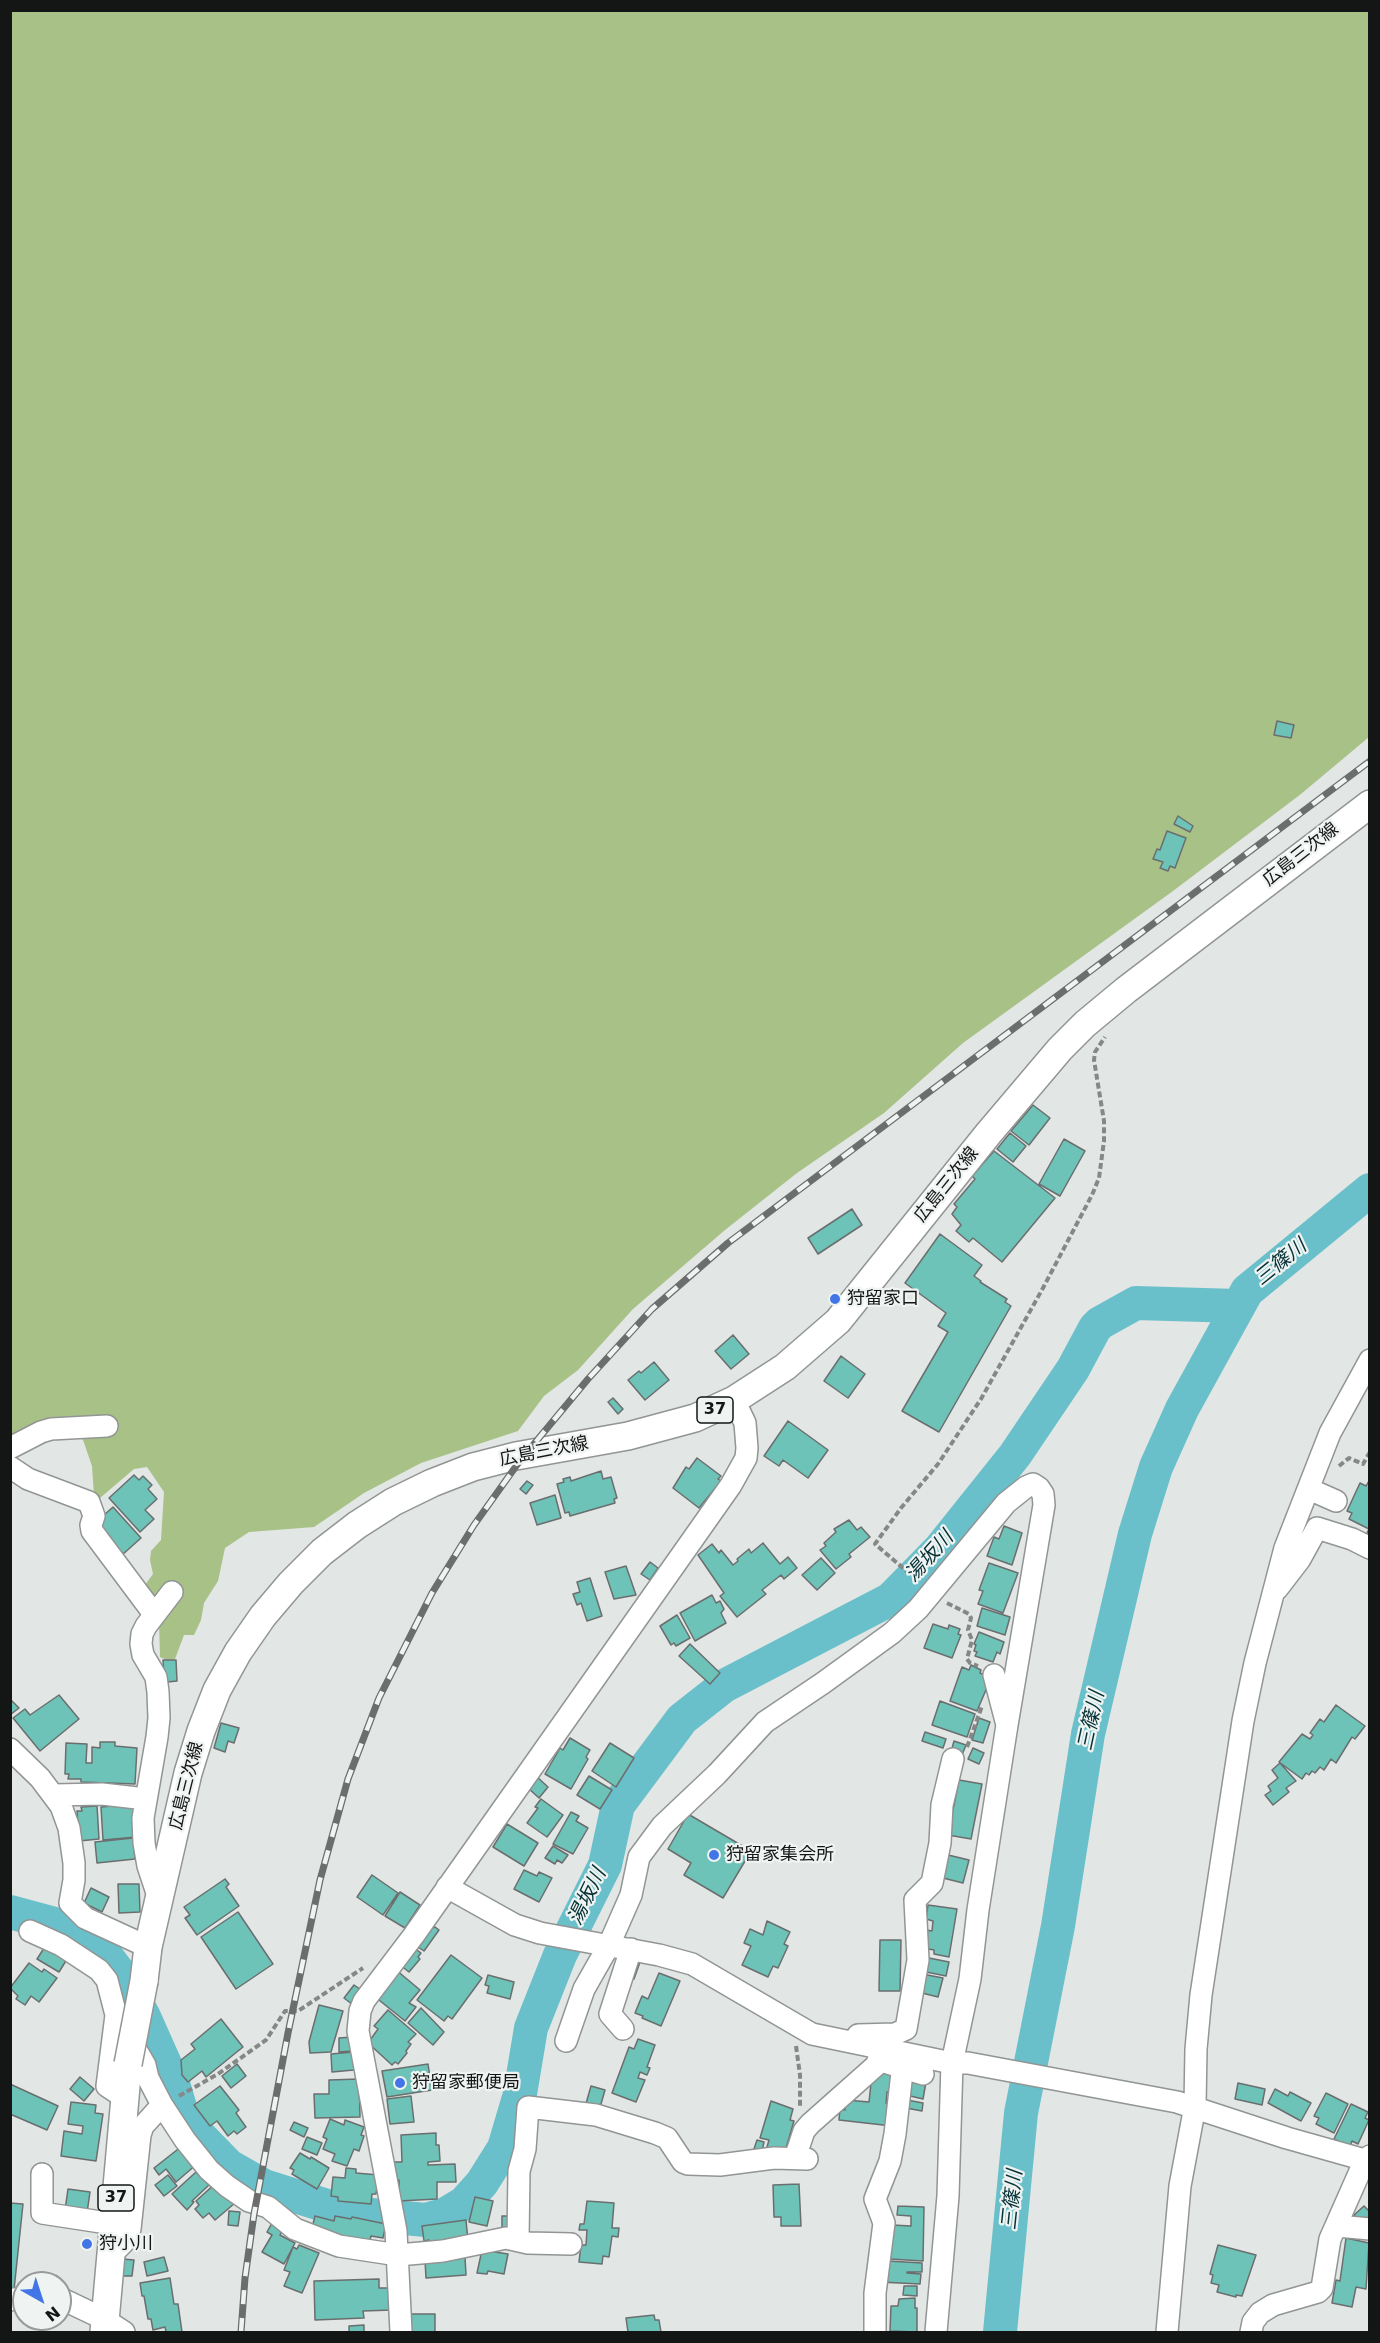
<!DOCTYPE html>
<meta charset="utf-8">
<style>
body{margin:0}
#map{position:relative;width:1380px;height:2343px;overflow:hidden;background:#e2e6e4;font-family:"DejaVu Sans",sans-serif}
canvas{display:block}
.frame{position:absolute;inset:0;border:12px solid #141615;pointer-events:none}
.north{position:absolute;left:12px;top:2271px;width:60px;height:60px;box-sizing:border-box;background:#eff3f1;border:2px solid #979b99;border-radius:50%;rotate:141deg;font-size:16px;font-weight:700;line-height:24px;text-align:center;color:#141615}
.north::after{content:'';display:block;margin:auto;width:21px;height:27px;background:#4276e7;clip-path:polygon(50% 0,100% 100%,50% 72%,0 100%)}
</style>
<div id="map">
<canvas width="1380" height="2343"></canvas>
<div class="frame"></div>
<div class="north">N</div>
</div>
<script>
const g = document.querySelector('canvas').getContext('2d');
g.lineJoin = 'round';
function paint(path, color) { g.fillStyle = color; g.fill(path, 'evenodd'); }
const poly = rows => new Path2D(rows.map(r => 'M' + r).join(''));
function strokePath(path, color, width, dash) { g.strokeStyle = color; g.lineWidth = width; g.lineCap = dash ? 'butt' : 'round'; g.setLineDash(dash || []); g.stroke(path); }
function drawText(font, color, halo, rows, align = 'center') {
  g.font = font + ' "DejaVu Sans","Noto Sans JP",sans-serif'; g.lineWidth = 4.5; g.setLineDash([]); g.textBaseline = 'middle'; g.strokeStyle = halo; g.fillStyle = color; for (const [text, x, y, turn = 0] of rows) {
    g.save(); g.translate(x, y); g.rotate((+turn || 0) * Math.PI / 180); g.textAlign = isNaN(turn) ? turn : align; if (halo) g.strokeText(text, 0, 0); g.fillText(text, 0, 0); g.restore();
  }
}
paint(poly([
 [11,11,1369,11,1369,737,1301,794,1173,891,963,1043,884,1113,797,1173,725,1230,633,1309,578,1370,544,1396,518,1431,421,1463,364,1493,314,1527,249,1532,225,1548,218,1581,204,1603,201,1620,194,1635,184,1635,175,1659,167,1660,160,1657,159,1620,145,1585,153,1574,150,1560,151,1551,161,1540,164,1492,147,1467,134,1469,100,1498,94,1495,92,1466,82,1437,11,1441]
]), '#a8c187');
strokePath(poly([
 [10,1912,58,1925,107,1957,125,1981,144,2017,172,2080,181,2111,190,2126,229,2166,264,2186,349,2213,426,2220,444,2215,464,2203,482,2183,504,2148,520,2094,531,2028,560,1955,605,1865,618,1805,682,1719,724,1686,891,1599,939,1550,1015,1455,1073,1369,1095,1328,1100,1323,1136,1303,1237,1306],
 [1000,2332,1021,2113,1058,1926,1088,1734,1135,1534,1156,1467,1182,1409,1247,1291,1370,1190]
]), '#6ac0ca', 34);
const building = poly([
 [1277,721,1294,725,1291,738,1274,735,1277,721],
 [1178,816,1193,826,1190,832,1174,824,1178,816],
 [1167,831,1186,838,1175,868,1170,866,1168,871,1160,868,1163,862,1153,859,1157,849,1160,850,1167,831],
 [1033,1105,1050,1118,1029,1145,1011,1131,1033,1105],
 [1010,1133,1026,1146,1013,1162,997,1149,1010,1133],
 [1064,1139,1085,1151,1060,1196,1039,1184,1064,1139],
 [994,1151,1055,1198,1002,1262,973,1238,969,1242,956,1231,961,1225,952,1214,957,1207,954,1204,975,1179,972,1176,994,1151],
 [852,1209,862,1225,818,1254,808,1238,852,1209],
 [940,1234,982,1265,974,1276,981,1281,980,1282,1007,1299,1005,1302,1011,1306,939,1432,902,1411,948,1332,938,1326,946,1313,905,1283,940,1234],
 [733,1335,749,1354,731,1369,715,1351,733,1335],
 [841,1356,865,1374,848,1398,824,1381,841,1356],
 [654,1362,669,1380,645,1400,628,1380,639,1371,641,1373,654,1362],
 [613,1398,623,1409,618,1414,608,1402,613,1398],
 [788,1421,828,1450,808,1478,783,1460,779,1466,764,1456,788,1421],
 [697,1458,721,1476,718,1479,721,1481,699,1508,673,1488,686,1467,689,1469,697,1458],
 [601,1471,603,1479,611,1477,617,1498,614,1499,615,1503,570,1516,569,1512,565,1513,557,1484,564,1482,563,1479,570,1477,571,1481,601,1471],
 [134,1475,139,1480,143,1476,152,1485,148,1489,157,1499,145,1510,154,1519,140,1532,109,1498,134,1475],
 [1370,1479,1370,1542,1364,1539,1369,1529,1349,1519,1352,1513,1347,1511,1360,1483,1366,1486,1370,1479],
 [527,1481,533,1485,526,1494,520,1489,527,1481],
 [555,1495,561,1518,537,1525,530,1503,555,1495],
 [113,1507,141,1538,122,1555,94,1524,113,1507],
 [849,1520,857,1530,861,1527,870,1537,849,1554,851,1557,836,1569,820,1550,826,1546,824,1543,836,1532,834,1529,849,1520],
 [1004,1526,1022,1533,1012,1565,987,1556,994,1537,999,1539,1004,1526],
 [763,1543,780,1564,788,1557,797,1568,784,1579,781,1575,762,1590,766,1594,737,1617,720,1596,724,1593,698,1555,712,1544,719,1553,721,1550,733,1565,738,1561,737,1559,749,1549,751,1553,763,1543],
 [821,1558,835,1573,817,1590,802,1575,821,1558],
 [650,1562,658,1568,650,1580,641,1574,650,1562],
 [989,1563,1018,1573,1003,1613,978,1604,983,1591,979,1590,989,1563],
 [626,1566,636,1595,614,1599,605,1572,626,1566],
 [590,1578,602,1616,587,1621,581,1603,577,1605,573,1594,580,1592,577,1582,590,1578],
 [712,1595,716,1603,720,1601,724,1609,721,1613,726,1623,695,1641,680,1613,712,1595],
 [982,1608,1010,1617,1005,1635,977,1626,982,1608],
 [677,1615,690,1638,676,1646,674,1643,671,1645,660,1626,677,1615],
 [933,1624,948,1629,949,1625,960,1629,958,1634,961,1635,952,1658,924,1648,933,1624],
 [979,1632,1004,1642,1000,1654,997,1652,993,1662,975,1656,977,1652,974,1651,976,1645,974,1644,979,1632],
 [690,1644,720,1673,710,1684,679,1656,690,1644],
 [163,1660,176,1660,177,1681,167,1682,164,1678,163,1660],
 [971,1665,981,1670,980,1673,991,1678,977,1711,950,1701,962,1667,969,1670,971,1665],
 [59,1695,79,1719,40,1751,13,1718,25,1709,30,1715,59,1695],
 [10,1699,19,1708,10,1715,10,1699],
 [940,1701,975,1714,967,1737,932,1725,940,1701],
 [1336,1705,1365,1726,1355,1739,1352,1737,1336,1763,1331,1759,1324,1770,1320,1767,1315,1773,1312,1771,1309,1775,1306,1773,1302,1779,1279,1762,1302,1734,1310,1739,1313,1735,1310,1733,1320,1719,1324,1722,1336,1705],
 [979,1718,990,1722,983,1743,972,1740,979,1718],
 [221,1723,239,1728,234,1743,228,1741,225,1752,214,1748,221,1723],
 [925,1732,946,1739,943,1748,922,1741,925,1732],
 [570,1738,590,1750,586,1757,588,1759,571,1789,545,1774,560,1748,563,1750,570,1738],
 [954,1741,966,1745,962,1755,951,1752,954,1741],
 [100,1742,115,1742,115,1746,137,1748,135,1784,81,1782,81,1779,68,1779,69,1774,65,1774,66,1743,87,1744,86,1763,92,1763,92,1747,100,1748,100,1742],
 [610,1743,634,1758,616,1787,592,1771,610,1743],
 [973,1748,984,1753,979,1764,968,1759,973,1748],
 [1280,1763,1296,1781,1286,1788,1289,1792,1273,1805,1265,1795,1271,1791,1268,1786,1278,1778,1272,1770,1280,1763],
 [536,1776,548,1787,539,1798,527,1787,536,1776],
 [589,1776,612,1790,600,1809,577,1795,589,1776],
 [959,1780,982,1784,971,1839,948,1835,959,1780],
 [541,1799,563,1815,547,1837,527,1823,538,1808,535,1807,541,1799],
 [133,1801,136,1837,103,1840,101,1807,124,1805,133,1801],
 [97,1806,99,1839,79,1841,77,1811,82,1811,81,1807,97,1806],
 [571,1812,579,1816,576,1821,588,1828,573,1854,553,1844,571,1812],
 [688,1814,751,1851,723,1898,684,1875,691,1863,668,1849,688,1814],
 [507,1824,538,1843,524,1866,493,1847,507,1824],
 [133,1838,135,1859,97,1863,95,1842,133,1838],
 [553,1846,568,1855,562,1863,557,1860,555,1864,545,1858,553,1846],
 [944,1854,969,1860,963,1883,939,1877,944,1854],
 [524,1870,537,1876,539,1872,552,1878,539,1902,514,1889,524,1870],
 [372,1875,398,1893,383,1915,357,1897,372,1875],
 [225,1879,229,1884,226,1887,239,1906,197,1935,185,1918,190,1915,184,1907,225,1879],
 [118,1884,139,1884,140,1912,119,1913,118,1884],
 [91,1888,109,1897,102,1912,84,1903,91,1888],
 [400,1892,420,1905,405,1928,385,1916,400,1892],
 [928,1905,957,1909,949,1957,934,1954,934,1950,923,1948,926,1930,932,1931,933,1921,926,1919,928,1905],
 [238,1912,273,1964,236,1989,201,1937,238,1912],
 [767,1921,790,1932,784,1944,788,1946,778,1968,773,1966,768,1977,742,1965,751,1946,744,1943,750,1929,763,1935,767,1921],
 [435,1927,439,1930,424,1951,418,1947,430,1929,435,1927],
 [880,1940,901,1940,900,1991,879,1991,880,1940],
 [48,1942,69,1956,59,1972,37,1959,48,1942],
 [414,1948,421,1953,418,1957,420,1959,409,1972,400,1965,414,1948],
 [451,1955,482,1978,452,2019,448,2016,444,2021,417,2000,451,1955],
 [924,1957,949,1962,946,1976,921,1971,924,1957],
 [632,1959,640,1962,634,1979,625,1976,632,1959],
 [29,1963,42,1972,44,1969,57,1978,39,2002,31,1996,25,2005,16,1999,18,1996,10,1988,29,1963],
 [395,1969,420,1990,409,2003,416,2007,405,2021,374,1996,395,1969],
 [659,1973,680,1981,661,2026,642,2018,643,2016,635,2013,642,1996,648,1999,659,1973],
 [922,1974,943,1978,938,1997,918,1992,922,1974],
 [488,1975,514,1982,510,1999,487,1993,489,1986,485,1985,488,1975],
 [354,1985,363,1991,353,2005,344,1998,354,1985],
 [319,2005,343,2011,331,2052,310,2053,309,2042,319,2005],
 [421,2008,444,2032,433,2045,408,2023,421,2008],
 [388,2010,416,2034,408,2042,411,2044,406,2051,407,2053,398,2064,395,2062,392,2065,368,2043,378,2029,374,2026,388,2010],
 [221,2019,243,2047,206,2077,202,2071,188,2082,182,2075,181,2060,195,2049,191,2044,221,2019],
 [352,2037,352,2051,339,2052,339,2038,352,2037],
 [638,2039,655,2045,647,2067,650,2068,647,2075,640,2072,638,2078,645,2080,636,2102,612,2093,629,2047,634,2049,638,2039],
 [353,2052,354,2070,332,2072,331,2054,353,2052],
 [237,2064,246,2076,231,2088,222,2076,237,2064],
 [428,2064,432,2090,387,2097,382,2071,428,2064],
 [898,2071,896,2093,887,2092,886,2103,895,2104,892,2126,839,2120,840,2109,845,2110,846,2100,869,2102,872,2074,898,2071],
 [80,2077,94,2089,84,2101,70,2089,80,2077],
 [910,2078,926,2082,923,2099,906,2095,910,2078],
 [359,2079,360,2117,315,2118,314,2094,329,2094,329,2080,359,2079],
 [1238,2083,1265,2089,1262,2105,1235,2099,1238,2083],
 [10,2084,58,2106,47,2130,10,2114,10,2084],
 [220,2086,239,2110,236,2113,246,2127,237,2134,234,2131,228,2136,217,2121,210,2126,194,2105,220,2086],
 [591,2086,605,2090,599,2111,585,2107,591,2086],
 [1275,2089,1288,2096,1290,2092,1311,2103,1301,2121,1268,2103,1275,2089],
 [1326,2093,1348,2104,1334,2133,1316,2124,1319,2118,1314,2116,1326,2093],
 [411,2096,414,2122,390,2124,387,2099,411,2096],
 [907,2100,923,2103,922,2111,906,2108,907,2100],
 [771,2101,793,2109,790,2120,794,2121,784,2155,765,2154,769,2140,760,2138,771,2101],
 [71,2102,96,2105,95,2113,103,2114,96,2161,61,2156,64,2131,82,2134,83,2126,68,2124,71,2102],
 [1351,2104,1368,2112,1365,2118,1369,2120,1358,2144,1352,2141,1350,2147,1334,2139,1351,2104],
 [330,2119,344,2125,345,2120,364,2127,361,2135,364,2136,359,2151,354,2149,347,2166,332,2161,335,2154,323,2149,327,2139,323,2137,330,2119],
 [294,2122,308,2128,304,2137,290,2130,294,2122],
 [436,2133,436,2145,439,2145,440,2161,428,2162,428,2165,455,2164,456,2182,437,2182,437,2199,399,2201,399,2180,394,2180,390,2162,402,2162,401,2135,436,2133],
 [307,2137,322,2143,317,2155,302,2149,307,2137],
 [757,2140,764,2142,762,2151,754,2149,757,2140],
 [182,2146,197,2164,176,2182,166,2169,159,2175,154,2168,182,2146],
 [300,2153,310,2159,311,2157,329,2168,317,2189,292,2174,294,2170,290,2168,300,2153],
 [346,2168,356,2169,356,2173,379,2175,376,2194,372,2194,371,2204,338,2201,338,2197,331,2196,333,2177,345,2178,346,2168],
 [196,2172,209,2185,192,2201,194,2202,187,2210,172,2194,196,2172],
 [168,2175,177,2186,164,2196,155,2185,168,2175],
 [217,2182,235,2203,215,2220,209,2213,203,2218,195,2209,199,2205,196,2201,217,2182],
 [799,2184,801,2226,781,2226,781,2217,774,2217,773,2185,799,2184],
 [68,2189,90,2192,87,2213,65,2210,68,2189],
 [475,2197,493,2201,487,2226,469,2222,475,2197],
 [587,2201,614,2203,612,2228,619,2228,618,2237,612,2236,609,2257,603,2256,602,2264,579,2262,581,2245,586,2245,587,2230,579,2230,580,2224,584,2224,587,2201],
 [10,2203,23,2204,14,2290,10,2290,10,2203],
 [898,2206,924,2207,923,2261,890,2259,892,2225,911,2226,911,2216,897,2215,898,2206],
 [1364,2206,1370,2212,1370,2217,1362,2223,1354,2215,1364,2206],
 [229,2211,240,2212,238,2226,228,2225,229,2211],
 [315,2216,334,2221,335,2216,351,2219,352,2217,386,2224,383,2238,371,2236,369,2244,312,2228,315,2216],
 [502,2216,510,2216,510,2231,502,2231,502,2216],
 [466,2220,468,2241,430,2247,429,2240,424,2241,422,2226,466,2220],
 [273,2221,284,2227,280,2235,295,2243,284,2264,262,2252,272,2235,267,2232,273,2221],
 [1346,2238,1369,2243,1366,2289,1356,2287,1352,2307,1332,2303,1336,2280,1340,2281,1346,2238],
 [299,2245,319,2253,302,2293,284,2286,290,2272,284,2270,293,2247,297,2249,299,2245],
 [1218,2245,1256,2255,1242,2296,1236,2295,1236,2297,1217,2292,1219,2285,1211,2283,1213,2275,1210,2274,1218,2245],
 [482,2250,508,2254,504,2274,488,2271,487,2274,477,2273,482,2250],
 [164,2257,168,2271,147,2276,144,2262,164,2257],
 [465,2257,466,2275,426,2278,425,2260,465,2257],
 [123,2259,134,2260,132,2276,122,2276,123,2259],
 [888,2261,922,2263,922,2272,907,2272,907,2273,921,2274,920,2284,879,2282,888,2261],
 [170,2278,174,2304,178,2304,182,2332,166,2332,165,2327,153,2330,151,2319,148,2319,144,2296,142,2296,140,2283,170,2278],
 [379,2279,379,2288,392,2288,392,2310,363,2311,364,2318,315,2320,314,2281,379,2279],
 [904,2286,917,2286,917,2296,903,2295,904,2286],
 [915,2298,915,2308,917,2308,917,2332,890,2331,891,2306,898,2306,899,2299,915,2298],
 [409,2314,435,2314,435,2332,408,2332,409,2314],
 [654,2315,655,2320,659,2320,661,2332,628,2332,626,2318,654,2315],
 [364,2325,364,2332,349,2332,349,2326,364,2325]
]);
paint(building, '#6dc3b8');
strokePath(building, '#6a6e6e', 1.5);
const minor = poly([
 [10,1448,41,1432,51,1429,107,1426],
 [10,1467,28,1479,89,1502,94,1516,91,1525,92,1531,154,1614],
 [1309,1489,1336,1501],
 [1277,1589,1300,1559,1317,1528,1352,1539,1370,1548],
 [10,1749,40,1778,61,1806,69,1828,74,1863,74,1880,70,1903,85,1918,148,1947],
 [54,1795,102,1794,146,1799],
 [447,1887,515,1925,540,1933,659,1955,692,1964,812,2034,952,2063,968,2063,1177,2102,1287,2138,1365,2160,1370,2156],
 [159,1899,148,1866,144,1843,143,1818,157,1737,159,1718,158,1692,156,1677,143,1655,141,1644,142,1634,146,1626,172,1592],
 [30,1931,61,1945,99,1970,107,1980,116,2015,145,2065,148,2078,162,2105,185,2140,209,2170,227,2186,249,2201,268,2207,295,2229,339,2246,398,2255,443,2251,506,2238,528,2243,571,2244],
 [116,2015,107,2086,125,2098],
 [623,2029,610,2014,631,1949],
 [858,2035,895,2034,906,2029,918,1960,915,1900,932,1883,940,1843,942,1805,953,1759],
 [566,2041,584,1989,609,1945,631,1895,639,1857,662,1826,717,1774,765,1722,823,1683,892,1633,918,1609,1006,1503,1026,1487,1033,1484,1039,1488,1043,1494,1044,1505,1007,1725],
 [878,2060,923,2074],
 [795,2158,804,2131,810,2124,881,2061],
 [42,2174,42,2213,114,2224],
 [1337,2226,1370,2229],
 [518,2239,519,2171,525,2149,528,2107,596,2115,655,2133,667,2138,683,2162,688,2164,720,2165,774,2158,807,2159],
 [111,2255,123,2243,130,2229,140,2135,143,2126,162,2105],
 [60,2298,104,2319,124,2332],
 [10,2300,24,2297],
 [401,2332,396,2231,358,2031,360,2011,364,2001,414,1935,731,1485,746,1458,747,1448,745,1423,734,1400],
 [875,2332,875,2293,884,2223,875,2199,890,2161,895,2134,904,2055],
 [936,2332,948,2196,952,2063,970,1979,978,1910,1007,1725,994,1675],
 [1167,2332,1180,2186,1195,2106,1196,2049,1201,1995,1243,1721,1255,1663,1285,1548,1330,1433,1370,1360],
 [1251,2332,1253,2322,1260,2313,1273,2305,1318,2292,1322,2288,1330,2239,1365,2160]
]);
const major = poly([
 [144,1981,148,1947,188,1773,201,1731,217,1690,238,1652,263,1616,291,1583,322,1552,357,1525,393,1502,432,1483,473,1467,516,1456,628,1436,695,1418,734,1400,785,1367,838,1321,988,1134,1060,1049,1085,1024,1126,990,1370,804],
 [104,2332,128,2064]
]);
strokePath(minor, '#919593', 24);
strokePath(major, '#919593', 30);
strokePath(poly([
 [1339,1466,1349,1458,1363,1464,1370,1452],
 [917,1580,875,1544,901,1508,938,1464,981,1399,1043,1288,1092,1195,1099,1178,1104,1141,1104,1121,1094,1060,1095,1052,1105,1037],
 [947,1603,969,1614,971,1618,968,1630,972,1640,967,1659,970,1663,978,1666],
 [967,1747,982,1706],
 [796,2046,800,2075,800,2107],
 [179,2096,218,2074,266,2040,285,2011,298,2011,363,1968]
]), '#858886', 4, [6, 3]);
strokePath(minor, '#fff', 21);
strokePath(major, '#fff', 27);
const rail = poly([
 [241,2332,245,2278,254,2214,288,2033,320,1880,348,1779,379,1698,432,1593,474,1525,519,1462,588,1379,652,1309,728,1243,1370,761]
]);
strokePath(rail, '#6b6e6d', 7);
strokePath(rail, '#eff3f1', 4.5, [14]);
const majorBridge = poly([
 [128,2064,144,1981]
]);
strokePath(majorBridge, '#919593', 30, []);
strokePath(majorBridge, '#fff', 27);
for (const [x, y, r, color] of [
 [835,1299,6,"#4276e7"],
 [714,1855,6,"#4276e7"],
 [400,2083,6,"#4276e7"],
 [87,2244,6,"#4276e7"]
]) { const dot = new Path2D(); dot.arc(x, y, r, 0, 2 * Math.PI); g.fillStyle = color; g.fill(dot); strokePath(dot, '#eff3f1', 2); }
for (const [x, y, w] of [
 [715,1410,36],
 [116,2198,36]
]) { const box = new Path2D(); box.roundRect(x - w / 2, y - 13, w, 26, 4.5); g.fillStyle = '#eff3f1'; g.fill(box); strokePath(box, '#141615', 1.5); }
drawText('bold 16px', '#141615', null, [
 ["37",715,1410],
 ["37",116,2198]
]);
drawText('18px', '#141615', '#eff3f1', [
 ["広島三次線",1301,855,-38],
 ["広島三次線",947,1185,-51],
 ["広島三次線",544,1452,-11],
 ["広島三次線",187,1786,-76]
]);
drawText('18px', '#141615', '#eff3f1', [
 ["狩留家口",847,1299],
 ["狩留家集会所",726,1855],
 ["狩留家郵便局",412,2083],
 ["狩小川",99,2244]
], 'left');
drawText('italic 20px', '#063237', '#eff3f1', [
 ["三篠川",1281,1263,-39],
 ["湯坂川",930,1557,-48],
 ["三篠川",1092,1721,-78],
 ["湯坂川",588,1897,-64],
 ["三篠川",1013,2200,-84]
]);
</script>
